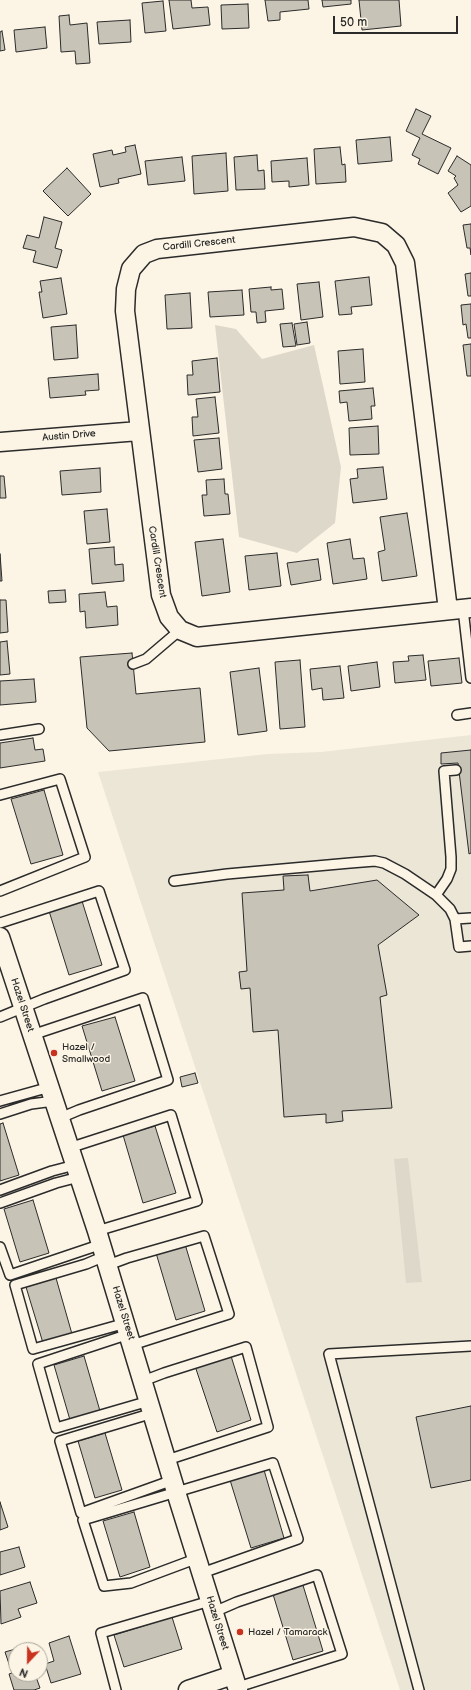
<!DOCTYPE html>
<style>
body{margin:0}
#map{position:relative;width:471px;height:1690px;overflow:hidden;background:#fcf5e5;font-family:"Balsamiq Sans",sans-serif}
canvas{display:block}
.north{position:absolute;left:8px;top:1642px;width:40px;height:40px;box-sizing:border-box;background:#fcf5e5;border:1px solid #a8a49b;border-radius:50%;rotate:202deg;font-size:11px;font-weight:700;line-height:16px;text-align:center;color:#2b2b2b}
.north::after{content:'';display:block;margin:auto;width:14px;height:18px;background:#c8321e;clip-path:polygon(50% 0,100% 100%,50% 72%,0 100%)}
.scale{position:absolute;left:333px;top:16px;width:125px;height:18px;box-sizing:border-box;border:2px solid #2b2b2b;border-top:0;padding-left:5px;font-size:12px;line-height:14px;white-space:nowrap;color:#2b2b2b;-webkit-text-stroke:3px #fcf5e5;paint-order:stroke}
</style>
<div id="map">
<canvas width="471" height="1690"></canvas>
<div class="north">N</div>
<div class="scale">50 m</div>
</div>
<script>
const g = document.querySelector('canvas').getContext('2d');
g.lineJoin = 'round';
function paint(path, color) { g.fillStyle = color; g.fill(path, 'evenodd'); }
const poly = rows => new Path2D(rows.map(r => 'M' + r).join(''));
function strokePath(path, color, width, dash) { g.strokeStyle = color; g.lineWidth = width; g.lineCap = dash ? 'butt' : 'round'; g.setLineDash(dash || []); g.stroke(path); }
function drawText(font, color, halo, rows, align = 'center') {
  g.font = font + ' "Balsamiq Sans",sans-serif'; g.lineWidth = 3; g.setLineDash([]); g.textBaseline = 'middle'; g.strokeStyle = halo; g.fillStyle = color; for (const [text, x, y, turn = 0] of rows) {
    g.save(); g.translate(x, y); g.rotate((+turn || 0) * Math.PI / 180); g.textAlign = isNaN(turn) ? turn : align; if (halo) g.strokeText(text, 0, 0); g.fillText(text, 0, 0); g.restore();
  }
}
paint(poly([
 [471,735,471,1690,400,1690,98,772,268,754,321,752]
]), '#ece6d7');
paint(poly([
 [215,325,236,329,262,359,314,345,341,467,335,523,297,553,239,537],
 [408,1158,422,1282,406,1283,394,1159]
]), '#ded8ca');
const building = poly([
 [169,0,191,0,192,8,208,7,210,25,173,29,169,0],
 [265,0,308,0,309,9,280,12,280,20,268,21,265,0],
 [322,0,351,0,351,4,323,7,322,0],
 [359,0,399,0,401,26,362,30,359,0],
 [163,1,166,31,145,33,142,3,163,1],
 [248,4,249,28,222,29,221,5,248,4],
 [69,15,70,25,87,23,90,63,76,64,75,51,61,52,59,16,69,15],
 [130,20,131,42,99,44,97,22,130,20],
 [45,27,47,48,16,52,14,30,45,27],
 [2,31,5,50,0,51,0,32,2,31],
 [416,109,431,116,422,134,451,148,438,174,418,164,420,159,412,155,420,138,406,131,416,109],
 [390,137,392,161,358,164,356,140,390,137],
 [135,145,141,174,118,179,119,183,100,187,93,154,112,150,113,155,126,152,125,147,135,145],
 [340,147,342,165,345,164,346,182,316,184,314,149,340,147],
 [226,153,228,191,194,194,192,156,226,153],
 [257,155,258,171,264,170,265,189,236,190,234,157,257,155],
 [457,156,471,165,471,206,461,212,448,193,458,185,454,178,456,176,448,171,457,156],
 [182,157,185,181,148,185,145,161,182,157],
 [307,158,309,185,289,187,289,181,272,182,271,161,307,158],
 [67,168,91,194,68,216,43,191,67,168],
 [44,217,62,222,55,248,62,250,57,268,33,262,36,251,23,248,27,235,39,238,44,217],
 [471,224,471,255,470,248,467,248,463,225,471,224],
 [471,273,471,296,468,296,465,274,471,273],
 [369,277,372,305,351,307,352,314,339,315,335,281,369,277],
 [61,278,67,314,43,318,39,292,42,292,40,281,61,278],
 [319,282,323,317,301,320,297,284,319,282],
 [271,287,271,290,282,289,284,309,265,311,266,322,257,323,256,312,251,312,249,289,271,287],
 [242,290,244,315,210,317,208,292,242,290],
 [190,293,192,328,167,329,165,295,190,293],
 [471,304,471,338,468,338,466,324,463,325,461,305,471,304],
 [307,322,310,343,297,345,294,324,307,322],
 [292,323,296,346,283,347,280,324,292,323],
 [76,325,78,358,54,360,51,327,76,325],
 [471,344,471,376,467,376,463,345,471,344],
 [363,349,365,382,340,384,338,351,363,349],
 [217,358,220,392,188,395,187,375,193,375,192,361,217,358],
 [98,374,99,390,85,391,86,395,50,398,48,378,98,374],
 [373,388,375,406,371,406,372,419,349,421,347,402,340,403,339,391,373,388],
 [215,397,219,433,193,436,192,417,198,417,196,399,215,397],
 [378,426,379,454,350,455,349,428,378,426],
 [219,438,222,469,198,472,194,440,219,438],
 [383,467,387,499,353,503,350,479,358,478,357,469,383,467],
 [100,468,101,492,62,495,60,471,100,468],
 [0,476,4,476,6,498,0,498,0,476],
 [224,479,225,494,228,494,230,514,204,516,202,495,207,495,206,480,224,479],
 [107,509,110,542,87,544,84,511,107,509],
 [407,513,417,576,382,581,378,552,385,550,380,517,407,513],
 [223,539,230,592,202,596,195,542,223,539],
 [350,539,353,559,364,558,367,579,333,584,327,543,350,539],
 [114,547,115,565,123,564,124,581,92,584,89,549,114,547],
 [277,553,281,586,249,590,245,556,277,553],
 [0,554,2,581,0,581,0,554],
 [318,559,321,580,291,585,287,563,318,559],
 [65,590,66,602,49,603,48,591,65,590],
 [105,592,107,607,117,606,118,625,86,628,85,611,80,612,79,594,105,592],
 [0,600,6,600,8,632,0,633,0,600],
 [7,641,10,674,0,675,0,642,7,641],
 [132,653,136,694,200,688,205,742,109,751,87,728,80,657,132,653],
 [423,655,426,680,395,683,393,662,409,661,408,656,423,655],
 [459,658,462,683,431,686,428,661,459,658],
 [300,660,305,727,280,729,275,662,300,660],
 [377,662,380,687,351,691,348,666,377,662],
 [340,666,344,698,323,700,322,688,312,690,310,669,340,666],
 [259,668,267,731,238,735,230,672,259,668],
 [34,679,36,702,0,705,0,681,34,679],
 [33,738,35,750,43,749,45,761,0,768,0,743,33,738],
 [471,750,471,853,469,854,458,763,441,764,441,753,471,750],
 [44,790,63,855,31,864,11,799,44,790],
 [308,875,310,891,377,880,419,915,378,945,387,995,380,997,392,1108,342,1111,343,1121,326,1123,326,1114,284,1117,278,1030,253,1032,250,988,241,989,239,972,247,971,242,893,284,890,283,876,308,875],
 [82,901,102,965,69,975,49,911,82,901],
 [115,1017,135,1081,102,1091,82,1026,115,1017],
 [195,1073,198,1083,182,1087,180,1077,195,1073],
 [3,1123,19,1175,0,1181,0,1124,3,1123],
 [155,1126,176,1193,143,1203,123,1135,155,1126],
 [33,1200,49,1253,20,1262,4,1209,33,1200],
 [185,1244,205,1311,176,1320,156,1253,185,1244],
 [56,1278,72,1334,43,1343,26,1287,56,1278],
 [84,1356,100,1411,70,1420,54,1365,84,1356],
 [231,1356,251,1420,217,1432,195,1366,231,1356],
 [471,1406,471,1480,431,1488,416,1417,471,1406],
 [105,1433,122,1490,95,1498,78,1441,105,1433],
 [264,1470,284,1538,251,1548,230,1480,264,1470],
 [0,1502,8,1527,0,1530,0,1502],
 [134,1512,150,1567,120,1577,103,1521,134,1512],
 [19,1547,25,1567,0,1575,0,1552,19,1547],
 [30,1582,37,1603,18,1609,21,1617,1,1624,0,1591,30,1582],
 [302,1582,323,1651,293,1660,272,1591,302,1582],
 [172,1617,182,1649,124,1667,114,1635,172,1617],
 [69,1636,81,1674,51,1683,45,1664,54,1661,49,1643,69,1636],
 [26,1646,27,1650,16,1650,16,1674,35,1674,40,1688,34,1690,14,1690,9,1674,12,1673,5,1652,26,1646]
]);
paint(building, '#c8c3b7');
strokePath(building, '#2b2b2b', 1);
const lane = poly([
 [463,609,471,678],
 [133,664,146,659,180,630],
 [457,715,471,713],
 [0,735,39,729],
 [0,795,60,779,85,857,0,891],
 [174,881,227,874,350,863,375,861,384,863,405,874,436,895,450,909,455,919,459,947,471,946],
 [436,895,447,879,451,869,451,857,444,771,456,770],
 [455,919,471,918],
 [0,923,99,891,125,970,44,999,0,1017],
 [32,1035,143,998,168,1080,79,1110,60,1118],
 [0,1101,50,1087],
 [0,1114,31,1104,54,1101],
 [69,1148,171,1115,197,1201,97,1231],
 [0,1190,52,1171,75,1165],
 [0,1203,56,1183,79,1177],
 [0,1247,10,1275,102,1244],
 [105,1256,86,1264,15,1285,33,1349,126,1323],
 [108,1265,127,1258,204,1236,229,1314,132,1345],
 [129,1334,38,1364,56,1428,149,1401],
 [143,1381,164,1373,246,1347,268,1427,167,1460],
 [153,1413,60,1441,81,1513,173,1480],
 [198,1558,131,1583,104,1586,83,1520,273,1463,298,1539,202,1573],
 [214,1612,237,1602,317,1575,342,1654,238,1687],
 [116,1690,101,1633,210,1601],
 [419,1690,329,1354,471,1346]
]);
const street = poly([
 [0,442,139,431],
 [448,610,405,263,396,245,382,233,354,227,157,249,144,254,131,269,126,289,125,311,161,595,169,617,180,630,197,637,471,608],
 [0,937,97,1231,176,1492,238,1690],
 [188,1690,233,1675]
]);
strokePath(lane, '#2b2b2b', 12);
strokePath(street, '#2b2b2b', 21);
strokePath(lane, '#fcf5e5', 9);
strokePath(street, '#fcf5e5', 18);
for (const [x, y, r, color] of [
 [54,1053,4,"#c8321e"],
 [240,1632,4,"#c8321e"]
]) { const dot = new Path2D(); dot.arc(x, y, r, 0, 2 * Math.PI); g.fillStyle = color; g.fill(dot); strokePath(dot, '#fcf5e5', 1.5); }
drawText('10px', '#2b2b2b', '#fcf5e5', [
 ["Cardill Crescent",199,244,-6],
 ["Austin Drive",69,436,-5],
 ["Cardill Crescent",157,562,81],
 ["Hazel Street",22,1005,72],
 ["Hazel Street",123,1313,73],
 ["Hazel Street",217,1623,73]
]);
drawText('10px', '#2b2b2b', '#fcf5e5', [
 ["Hazel /",62,1047],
 ["Smallwood",62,1059],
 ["Hazel / Tamarack",248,1632]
], 'left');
</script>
